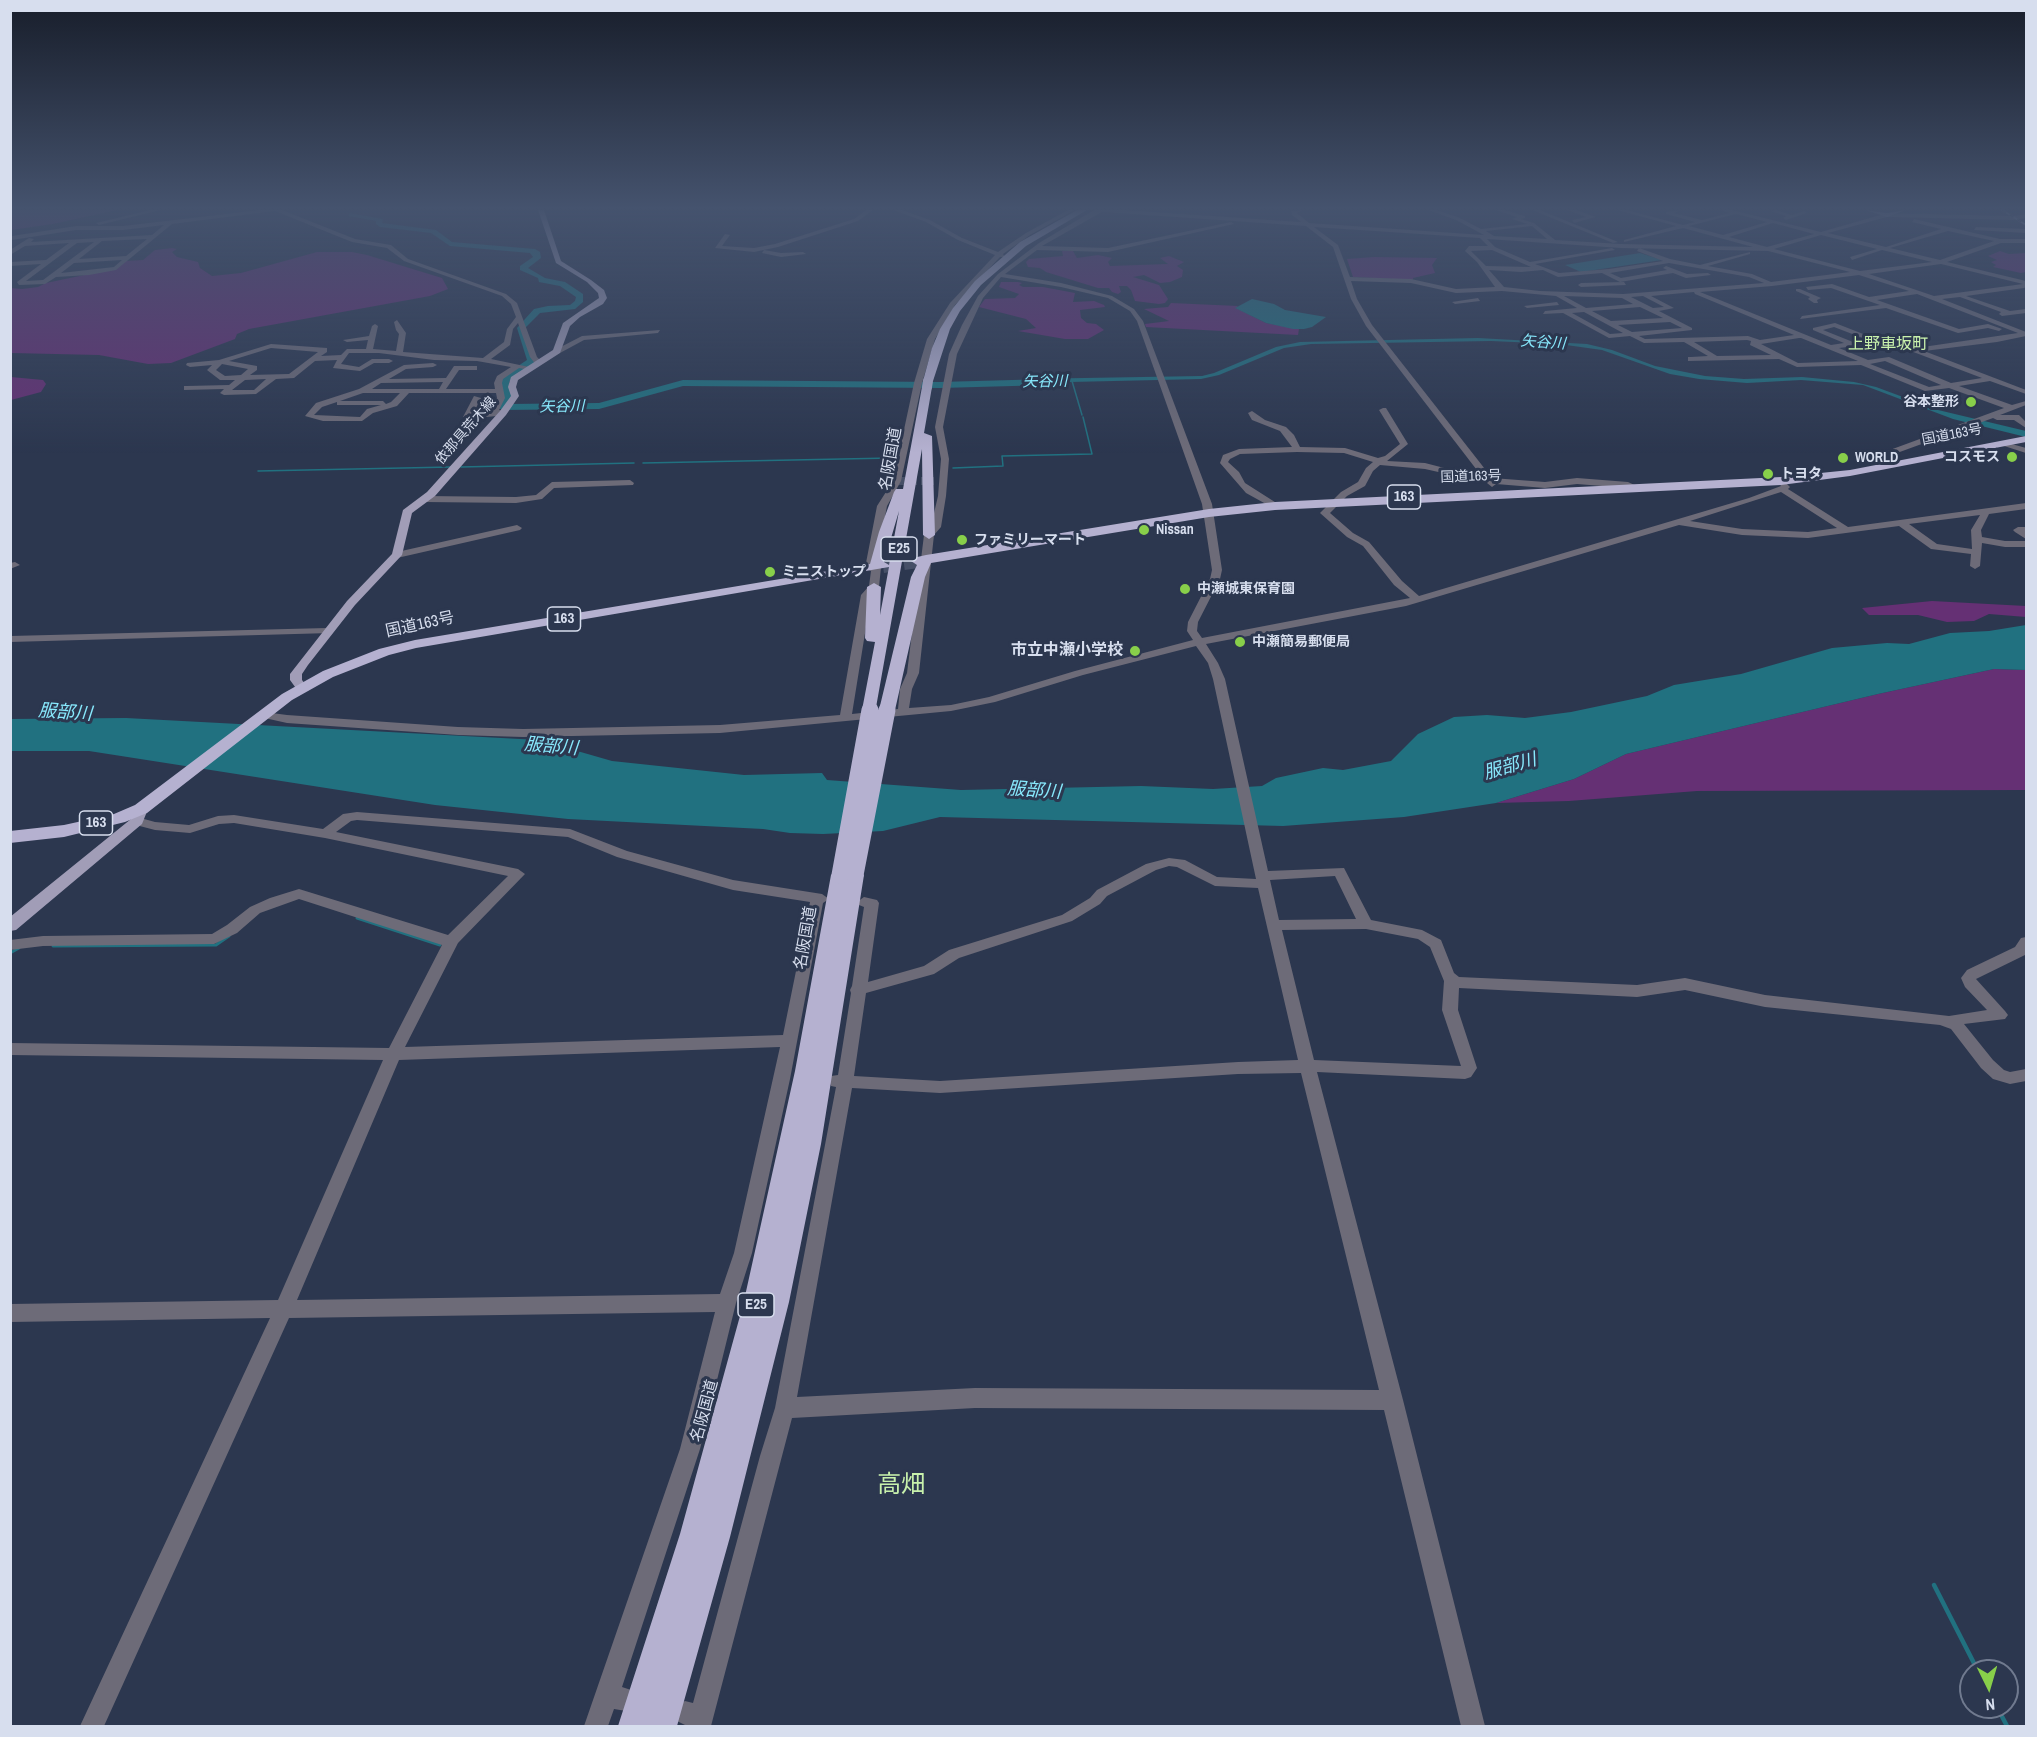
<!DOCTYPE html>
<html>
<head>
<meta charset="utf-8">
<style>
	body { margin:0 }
	#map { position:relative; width:2037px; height:1737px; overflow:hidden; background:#2c374f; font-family:"Archivo Narrow",sans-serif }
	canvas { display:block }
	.frame { position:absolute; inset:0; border:12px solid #d7deee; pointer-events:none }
	.north { position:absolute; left:1959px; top:1659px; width:60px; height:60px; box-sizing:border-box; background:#2c374f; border:2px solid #707a8f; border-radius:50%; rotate:175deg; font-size:16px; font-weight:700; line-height:24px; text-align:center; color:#d7deee }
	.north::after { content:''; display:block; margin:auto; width:21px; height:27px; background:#88cf4a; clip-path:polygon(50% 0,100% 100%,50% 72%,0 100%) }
</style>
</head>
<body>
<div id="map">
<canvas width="2037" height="1737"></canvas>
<div class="frame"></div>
<div class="north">N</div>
</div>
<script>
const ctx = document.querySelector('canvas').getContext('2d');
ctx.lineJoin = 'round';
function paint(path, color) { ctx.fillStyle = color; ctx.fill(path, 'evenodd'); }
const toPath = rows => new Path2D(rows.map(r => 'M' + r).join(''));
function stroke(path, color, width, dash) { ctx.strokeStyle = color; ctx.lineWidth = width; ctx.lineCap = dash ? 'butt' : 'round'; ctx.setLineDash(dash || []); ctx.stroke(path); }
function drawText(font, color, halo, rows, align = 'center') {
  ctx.font = font + ' "Archivo Narrow","Noto Sans JP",sans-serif'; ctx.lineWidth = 6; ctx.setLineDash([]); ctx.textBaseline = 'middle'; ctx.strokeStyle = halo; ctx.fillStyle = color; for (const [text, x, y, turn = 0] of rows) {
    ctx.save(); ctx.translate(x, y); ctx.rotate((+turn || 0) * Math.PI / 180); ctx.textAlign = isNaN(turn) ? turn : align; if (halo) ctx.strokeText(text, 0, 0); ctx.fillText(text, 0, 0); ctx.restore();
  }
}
const green = toPath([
	[11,210,118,210,53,224,11,230],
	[172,248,177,249,172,252,177,257,198,262,200,268,212,276,241,273,317,252,352,252,367,255,442,278,448,289,430,296,249,329,237,334,235,339,171,363,148,364,99,355,11,353,10,288,22,289,38,287,46,283,118,268,126,261,143,260,155,250],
	[1062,251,1073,251,1077,258,1098,255,1112,258,1108,262,1110,266,1168,264,1160,258,1169,256,1184,262,1177,266,1183,270,1182,277,1170,282,1160,283,1144,275,1133,277,1159,285,1168,299,1165,303,1159,304,1135,301,1131,290,1127,286,1119,286,1121,292,1118,294,1112,292,1109,288,1098,288,1046,272,1040,268,1028,267,1026,262,1029,259,1063,256],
	[2000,251,2009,254,2026,253,2026,272,2021,273,1993,267,1996,265,1991,262,1997,260,1988,256],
	[1374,257,1437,258,1432,265,1435,273,1413,278,1413,280,1353,277,1347,259],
	[1001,282,1018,282,1022,283,1019,285,1023,287,1043,287,1075,293,1073,302,1094,301,1104,305,1105,307,1080,310,1081,318,1087,323,1096,324,1104,330,1088,339,1065,339,1018,331,1036,328,1026,319,979,307,985,299,1015,298,1019,294,999,287],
	[1171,303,1238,306,1236,308,1266,323,1299,329,1298,335,1146,327,1145,324,1169,321,1144,309,1168,307],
	[11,377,43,380,46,384,41,392,11,400],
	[1932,601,2026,606,2026,617,1989,614,1974,621,1947,622,1918,615,1869,615,1862,608],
	[1994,669,2026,670,2026,790,1697,791,1569,801,1496,803,1574,779,1626,754,1878,694]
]);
const water = toPath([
	[1640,253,1662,260,1581,272,1565,265],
	[1252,299,1274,304,1285,310,1326,317,1312,327,1304,329,1293,329,1266,323,1235,308],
	[1478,338,1587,344,1612,350,1655,366,1705,376,1744,379,1802,377,1854,382,1876,387,1938,410,2026,431,2026,437,1953,419,1863,385,1801,380,1747,383,1699,379,1670,374,1602,350,1559,344,1491,341,1311,344,1284,348,1219,375,1201,379,1026,383,1025,379,1202,376,1214,373,1276,347,1300,342],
	[2026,625,2026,670,1994,669,1878,694,1626,754,1574,779,1496,803,1404,817,1283,826,940,817,883,831,823,834,790,833,763,829,568,819,435,805,89,751,11,751,10,719,126,718,539,740,612,761,744,775,822,773,827,780,961,790,1141,786,1213,789,1262,786,1276,778,1323,768,1343,770,1391,761,1418,734,1454,717,1487,715,1525,718,1571,712,1647,696,1674,685,1741,674,1832,648,1887,643,1909,644,1950,633,1989,631]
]);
const streamFar2 = toPath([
	[1072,381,1082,415],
	[643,463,892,458,886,484],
	[461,467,634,463],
	[953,468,1003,466,1002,456,1092,454,1083,417],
	[258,471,451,467]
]);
const streamFar1 = toPath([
	[357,918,440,945],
	[53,946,216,945,229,936],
	[10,953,19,948]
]);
const stream = toPath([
	[1934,1585,1978,1671],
	[1997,1707,2007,1726]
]);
const river = toPath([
	[350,213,383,219,382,223,436,230,452,242,535,249,540,252,541,258,528,268,545,278,565,282,583,294,583,302,575,309,540,313,525,328,536,361,509,382,513,398,509,404,599,403,683,380,940,382,1049,379,1054,382,1049,385,940,388,683,386,599,409,502,410,497,407,503,398,499,382,506,374,527,360,517,328,534,309,548,306,570,305,575,301,576,297,560,286,539,282,538,278,520,270,520,266,533,257,530,253,450,246,431,233,380,227,376,224,376,221,348,216,350,213]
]);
const minorTunnel = toPath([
	[897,481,934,481]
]);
const highwayTunnel = toPath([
	[883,566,918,561]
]);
const minor = toPath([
	[150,210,161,210,99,225,96,223,150,210],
	[259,210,282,210,355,239,391,245,408,259,506,294,517,303,537,357,543,363,536,365,530,357,518,323,513,329,510,345,491,359,534,368,530,370,519,368,503,379,502,383,505,398,499,410,506,411,506,415,467,419,463,417,474,396,481,398,473,414,490,411,497,398,496,393,409,393,397,406,373,413,362,421,323,421,305,416,316,403,359,389,404,365,433,363,437,365,433,367,406,369,389,379,446,378,454,366,477,366,477,370,459,370,446,389,495,389,494,383,497,376,511,367,477,361,434,360,379,353,349,353,341,364,359,367,372,359,389,359,393,361,389,363,374,363,360,371,333,368,337,360,315,361,294,378,276,379,256,394,224,395,220,393,224,389,184,390,184,386,187,386,229,385,235,380,220,380,207,370,212,365,190,367,186,365,187,363,219,360,271,344,327,348,327,352,321,356,341,355,347,349,366,349,368,340,347,342,343,340,369,336,372,326,375,324,378,326,373,349,396,351,399,334,396,330,394,322,397,320,406,333,403,352,483,358,504,342,507,329,516,317,511,304,502,296,404,261,387,248,352,242,275,211,172,224,116,270,89,275,56,277,45,284,19,285,17,282,41,264,10,266,10,262,46,260,69,243,25,246,10,255,10,250,29,238,34,239,31,242,152,235,164,225,123,230,76,230,12,240,12,236,76,226,123,226,259,210],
	[147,239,126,256,79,259,102,241,147,239],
	[94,242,43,280,26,281,77,243,94,242],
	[122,260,114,267,61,273,74,263,122,260],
	[271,348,318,352,289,374,250,375,257,370,257,366,229,361,271,348],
	[222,364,248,369,241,375,225,376,216,370,222,364],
	[266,379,254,390,232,390,245,380,266,379],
	[443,382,439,389,372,389,381,383,443,382],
	[363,393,400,393,391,402,386,404,383,401,340,401,363,393],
	[337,402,337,405,381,405,367,409,360,417,314,415,322,407,337,402],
	[866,210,873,210,858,221,778,247,754,252,715,248,725,234,730,235,722,246,754,248,775,244,854,219,866,210],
	[893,210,902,210,930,220,962,238,998,252,1026,233,1068,210,1075,210,1030,235,1003,254,1005,257,1000,257,955,305,935,339,922,383,901,481,887,506,876,564,881,567,879,587,871,596,852,714,898,709,900,689,907,673,924,535,931,526,938,496,941,459,935,427,949,354,962,325,978,296,998,274,1039,243,1094,210,1124,210,1301,222,1292,215,1291,211,1303,210,1297,213,1309,223,1484,235,1456,220,1428,210,1437,210,1460,218,1481,229,1527,224,1512,219,1517,217,1495,210,1505,210,1525,216,1525,218,1521,219,1534,223,1555,240,1621,244,1753,247,1683,228,1624,242,1624,240,1676,226,1617,210,1627,210,1683,225,1695,222,1666,214,1666,212,1681,210,1674,213,1702,220,1729,213,1721,210,1732,210,1821,232,1887,213,2013,216,2026,214,2026,218,2013,220,1887,217,1828,233,1886,247,1941,229,1912,222,1914,219,2000,239,2026,239,2026,243,2001,243,1947,262,2026,281,2026,287,2024,288,1966,296,2010,311,2026,309,2026,313,2002,316,1999,314,2001,312,1960,297,1942,299,2026,332,2026,336,1997,342,1924,351,2026,390,2026,394,1990,381,1959,386,2012,405,2026,401,2026,405,2000,415,2019,415,2026,422,2026,428,2014,420,1997,420,1993,418,1886,457,1896,462,1897,464,1893,467,1879,461,1879,454,2004,408,1949,388,1925,391,1861,365,1797,367,1779,359,1688,361,1688,357,1691,357,1708,356,1684,342,1644,343,1630,336,1609,338,1563,313,1543,314,1545,311,1577,308,1556,296,1502,291,1456,293,1411,283,1351,281,1357,299,1372,325,1492,478,1545,482,1577,478,1628,482,1641,488,1637,491,1627,488,1577,484,1545,488,1496,484,1492,487,1487,483,1425,469,1380,465,1373,471,1365,486,1347,496,1330,513,1353,533,1369,542,1402,581,1419,596,1749,498,1781,486,1777,481,1781,478,1790,487,1788,489,1848,527,2026,503,2026,509,1989,514,1981,530,1982,537,2005,541,2026,541,2026,547,2005,547,1982,543,1980,566,1975,569,1970,566,1971,554,1931,549,1899,526,1808,538,1742,535,1679,525,1406,606,1206,644,1218,663,1225,679,1268,871,1344,868,1371,920,1422,930,1441,940,1454,973,1459,977,1637,985,1685,978,1765,995,1949,1016,1987,1010,1965,987,1961,978,1967,970,2015,947,2021,938,2026,937,2025,955,1976,979,2005,1011,2008,1015,2005,1019,1964,1024,1993,1060,2004,1070,2010,1072,2026,1069,2026,1081,2010,1084,1993,1079,1981,1068,1951,1029,1940,1025,1765,1007,1685,990,1637,997,1459,988,1458,1010,1477,1068,1471,1077,1465,1079,1317,1072,1403,1400,1485,1726,1461,1726,1384,1410,975,1408,792,1418,711,1726,687,1726,677,1721,673,1713,677,1705,685,1701,693,1703,760,1456,775,1408,836,1087,831,1086,829,1081,831,1076,838,1075,851,993,850,990,852,986,864,907,859,905,857,902,864,897,877,900,879,903,868,982,924,966,949,950,1062,915,1090,898,1097,890,1146,864,1169,858,1185,860,1217,877,1256,879,1213,679,1208,663,1196,646,1083,675,995,702,951,711,720,733,523,737,458,735,287,723,260,717,258,715,264,712,287,715,458,727,523,729,720,725,840,715,861,595,869,586,871,571,865,568,877,506,893,481,914,383,927,339,950,303,995,255,958,240,926,222,893,210],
	[1102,212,1306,226,1333,247,1351,299,1366,326,1483,478,1425,463,1387,461,1408,444,1386,408,1383,408,1379,410,1400,444,1385,456,1378,458,1345,448,1300,447,1294,435,1286,427,1265,420,1252,411,1248,413,1252,420,1280,431,1292,447,1239,449,1223,455,1220,463,1246,493,1275,509,1278,508,1278,504,1245,483,1239,472,1228,462,1230,459,1240,454,1297,452,1344,453,1373,462,1366,468,1358,482,1341,492,1320,513,1347,537,1363,546,1394,585,1410,598,1202,638,1197,631,1198,622,1220,579,1222,570,1212,504,1143,321,1134,309,1112,296,1061,283,1005,274,1037,250,1108,252,1234,224,1231,222,1108,248,1042,246,1102,212],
	[1736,214,1767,222,1723,235,1689,226,1736,214],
	[1773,223,1814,234,1767,247,1729,237,1773,223],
	[1532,226,1547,239,1494,236,1486,231,1532,226],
	[1314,227,1480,238,1488,246,1469,246,1465,251,1477,262,1495,287,1456,289,1411,279,1350,277,1338,245,1314,227],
	[1948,231,1994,241,1940,260,1890,248,1948,231],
	[1821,235,1877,249,1850,257,1852,260,1882,250,1932,262,1860,271,1774,249,1821,235],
	[1487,239,1621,248,1768,251,1850,272,1771,282,1752,274,1708,266,1750,254,1750,252,1700,265,1670,259,1639,248,1637,251,1663,261,1609,269,1559,273,1535,264,1615,250,1612,248,1530,262,1495,247,1487,239],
	[1492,250,1531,267,1486,266,1471,251,1492,250],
	[1669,263,1749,277,1764,283,1623,294,1540,291,1504,287,1489,270,1521,272,1543,270,1558,277,1602,273,1620,282,1673,273,1686,278,1711,275,1708,273,1687,274,1666,266,1663,268,1667,270,1621,278,1610,273,1669,263],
	[1941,264,2023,284,1934,296,1869,274,1941,264],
	[1859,275,1909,291,1869,297,1832,284,1806,287,1808,290,1831,288,1880,305,1802,316,1800,319,1886,308,1958,333,1988,328,1999,331,2002,329,1988,324,1959,329,1877,300,1917,294,2018,333,1916,348,1888,338,1876,339,1835,323,1813,328,1813,330,1844,343,1831,345,1700,292,1772,286,1859,275],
	[1001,277,1061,287,1108,298,1130,311,1137,321,1202,504,1212,570,1210,579,1188,622,1187,631,1193,640,1075,671,989,697,951,705,909,708,912,689,919,673,934,535,941,527,946,496,949,459,943,427,957,354,983,298,1001,277],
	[1694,292,1695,294,1794,335,1760,340,1748,336,1645,339,1639,336,1692,330,1692,328,1659,311,1674,308,1651,296,1694,292],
	[1564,296,1622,298,1633,304,1586,308,1564,296],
	[1643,296,1664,307,1653,308,1631,297,1643,296],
	[1640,307,1663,318,1611,321,1592,311,1640,307],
	[1584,312,1623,333,1610,334,1572,313,1584,312],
	[1670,322,1682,328,1632,332,1618,325,1670,322],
	[1834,327,1868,340,1853,342,1823,330,1834,327],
	[1799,338,1801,338,1858,361,1798,363,1761,344,1799,338],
	[1747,340,1751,341,1750,345,1771,355,1717,356,1694,342,1747,340],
	[1887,342,1982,378,1951,383,1889,357,1868,360,1839,348,1887,342],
	[1885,361,1941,385,1929,387,1870,364,1885,361],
	[1781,492,1837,528,1808,532,1742,529,1690,521,1781,492],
	[1980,515,1971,530,1972,549,1937,544,1909,524,1980,515],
	[1169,866,1177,867,1215,886,1258,888,1298,1060,1238,1062,940,1081,854,1076,866,993,934,974,959,958,1072,921,1100,904,1107,896,1156,870,1169,866],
	[1335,876,1356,919,1279,920,1270,880,1335,876],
	[1366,929,1418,939,1430,947,1444,981,1442,1010,1461,1066,1314,1060,1282,930,1366,929],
	[1301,1073,1379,1390,975,1388,797,1397,852,1088,940,1093,1238,1074,1301,1073],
	[1532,210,1540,210,1618,242,1613,243,1532,210],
	[1567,210,1576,210,1596,217,1574,223,1572,220,1586,217,1567,210],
	[1776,210,1792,215,1804,211,1807,213,1786,220,1783,218,1786,216,1770,211,1776,210],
	[1976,227,2026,229,2026,233,1974,230,1976,227],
	[764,250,781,253,803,252,806,254,781,257,762,253,764,250],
	[1624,282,1626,285,1581,287,1578,285,1581,283,1624,282],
	[1796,289,1800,289,1821,298,1817,300,1818,303,1814,303,1808,299,1810,297,1796,291,1796,289],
	[1478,298,1480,301,1455,304,1452,302,1478,298],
	[1557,302,1559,305,1527,308,1524,306,1557,302],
	[660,330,658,333,584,340,560,353,553,351,582,336,660,330],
	[2001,441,2026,448,2026,453,2001,445,2001,441],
	[630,480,634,483,633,485,554,488,542,499,516,503,425,502,421,499,425,496,516,497,536,495,552,482,630,480],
	[517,525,522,528,520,530,397,558,392,555,397,552,517,525],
	[2018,527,2026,527,2026,539,2015,532,2013,530,2018,527],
	[15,562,20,565,10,569,10,563,15,562],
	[327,628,332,631,331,633,10,642,10,636,327,628],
	[357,812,570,829,627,851,733,880,822,894,829,899,823,903,790,1079,752,1253,736,1303,700,1449,622,1687,634,1691,638,1699,634,1707,626,1711,614,1709,608,1726,584,1726,680,1449,715,1312,289,1318,104,1726,80,1726,270,1318,10,1322,10,1304,278,1300,383,1060,10,1055,10,1043,389,1048,442,945,299,899,260,913,237,933,214,944,43,946,10,950,10,940,43,936,212,934,227,925,250,907,270,898,299,889,448,935,508,876,325,838,234,823,219,824,190,833,155,830,132,824,131,821,137,817,155,822,189,825,218,816,234,815,323,829,343,814,357,812],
	[357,820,568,837,617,857,733,890,810,902,783,1035,405,1047,458,943,525,874,518,869,336,832,351,821,357,820],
	[780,1047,734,1253,720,1294,297,1300,399,1060,780,1047]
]);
const major = toPath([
	[538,210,544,210,561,261,591,280,604,290,607,298,603,304,580,317,570,326,560,353,518,380,516,387,519,396,506,415,435,496,412,513,402,555,355,605,308,665,302,674,302,680,308,688,306,691,298,691,290,680,290,674,347,601,392,554,403,510,427,492,500,411,511,396,508,387,511,377,553,350,563,323,599,298,598,293,587,282,556,263,538,210],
	[1865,210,1887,213,1906,210,1887,217,1865,210],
	[141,805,148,809,142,824,16,930,10,931,10,917,131,819,136,806,141,805]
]);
const highway = toPath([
	[1077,210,1087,210,1026,246,981,285,960,311,950,329,933,381,924,383,923,381,932,348,940,329,953,308,975,281,1020,242,1077,210],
	[927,384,932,387,924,433,932,436,935,535,929,539,923,535,922,449,875,713,865,713,862,710,875,642,867,641,865,638,867,587,874,583,881,587,880,615,889,567,416,648,389,655,333,677,292,700,147,813,125,822,64,837,10,843,10,831,64,825,114,814,135,805,282,694,323,671,379,649,415,640,870,564,879,532,894,492,896,489,903,489,922,387,927,384],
	[899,511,889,565,884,562,899,511],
	[2026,436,2026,442,1850,476,1781,485,1275,510,1209,517,931,563,925,577,895,710,887,715,879,710,911,577,917,565,911,561,913,558,926,555,1209,509,1275,502,1781,477,1850,470,2026,436],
	[840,869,848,872,855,869,861,871,864,875,821,1144,789,1302,730,1537,677,1726,618,1726,680,1534,743,1305,795,1071,831,875,834,871,840,869]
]);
const rail = toPath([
	[2002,210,2026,225]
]);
const highwayBridgeFar1 = toPath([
	[927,387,928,381]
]);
const highwayBridge = toPath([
	[840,875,870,710],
	[855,875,887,710]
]);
const markers = [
	[1971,402,6,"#88cf4a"],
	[2012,457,6,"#88cf4a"],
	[1843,458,6,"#88cf4a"],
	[1768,474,6,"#88cf4a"],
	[1144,530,6,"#88cf4a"],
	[962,540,6,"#88cf4a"],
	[770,572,6,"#88cf4a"],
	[1185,589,6,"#88cf4a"],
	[1240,642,6,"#88cf4a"],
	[1135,651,6,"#88cf4a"]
];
const farPoinames = [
	["谷本整形",1959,402,"right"],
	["コスモス",2000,457,"right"],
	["WORLD",1855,458],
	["トヨタ",1780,474],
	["Nissan",1156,530],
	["ファミリーマート",974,540],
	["ミニストップ",782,572],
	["中瀬城東保育園",1197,589],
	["中瀬簡易郵便局",1252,642]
];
const farStreetnames = [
	["依那具荒木線",466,431,-49],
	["国道163号",1952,435,-11],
	["国道163号",1471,477,-2]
];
const farWaternames = [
	["矢谷川",1543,343,4],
	["矢谷川",1045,382,-1],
	["矢谷川",562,407,-1]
];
const shields = [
	[1404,497,33],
	[899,549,36],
	[564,619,33],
	[96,823,33],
	[756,1305,36]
];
const shieldNames = [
	["163",1404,497],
	["E25",899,549],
	["163",564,619],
	["163",96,823],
	["E25",756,1305]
];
const farQuarternames = [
	["上野車坂町",1888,345]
];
const streetNames = [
	["名阪国道",891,459,-80],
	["国道163号",420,625,-12],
	["名阪国道",806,938,-80],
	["名阪国道",705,1411,-75]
];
const poiNames = [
	["市立中瀬小学校",1123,651]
];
const waterNames = [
	["服部川",65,713,4],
	["服部川",551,747,5],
	["服部川",1510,767,-16],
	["服部川",1034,791,4]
];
const nearQuarternames = [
	["高畑",901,1486]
];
paint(green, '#653074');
paint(water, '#217180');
stroke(streamFar2, '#217180', 1.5);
stroke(streamFar1, '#217180', 3);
stroke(stream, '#217180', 4.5);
paint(river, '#217180');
stroke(minorTunnel, '#465067', 8, [8, 4]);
stroke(highwayTunnel, '#465067', 14, [14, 7]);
paint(minor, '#6d6b78');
paint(major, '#a19db7');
paint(highway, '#b5b1d0');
stroke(rail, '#a0a8bb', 2);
stroke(rail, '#2c374f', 1.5, [4.5]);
stroke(highwayBridgeFar1, '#b5b1d0', 10);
stroke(highwayBridge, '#b5b1d0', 17);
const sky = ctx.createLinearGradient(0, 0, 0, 453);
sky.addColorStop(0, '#181e2b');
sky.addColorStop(0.46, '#45536e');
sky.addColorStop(1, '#45536e00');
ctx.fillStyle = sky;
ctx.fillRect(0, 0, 2037, 453);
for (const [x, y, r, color] of markers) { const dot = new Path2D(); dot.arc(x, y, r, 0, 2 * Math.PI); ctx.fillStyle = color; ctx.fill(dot); stroke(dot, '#2c374f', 2); }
drawText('bold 14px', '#d7deee', '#2c374f', farPoinames, 'left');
drawText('14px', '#d7deee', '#2c374f', farStreetnames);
drawText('italic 15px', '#88e9fd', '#2c374f', farWaternames);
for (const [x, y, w] of shields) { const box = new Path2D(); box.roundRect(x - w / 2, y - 12, w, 24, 4.5); ctx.fillStyle = '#2c374f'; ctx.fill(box); stroke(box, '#d7deee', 1.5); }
drawText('bold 15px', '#d7deee', null, shieldNames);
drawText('16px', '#c8f1ac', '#2c374f', farQuarternames);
drawText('16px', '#d7deee', '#2c374f', streetNames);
drawText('bold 16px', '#d7deee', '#2c374f', poiNames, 'right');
drawText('italic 18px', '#88e9fd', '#2c374f', waterNames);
drawText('24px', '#c8f1ac', '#2c374f', nearQuarternames);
</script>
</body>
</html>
